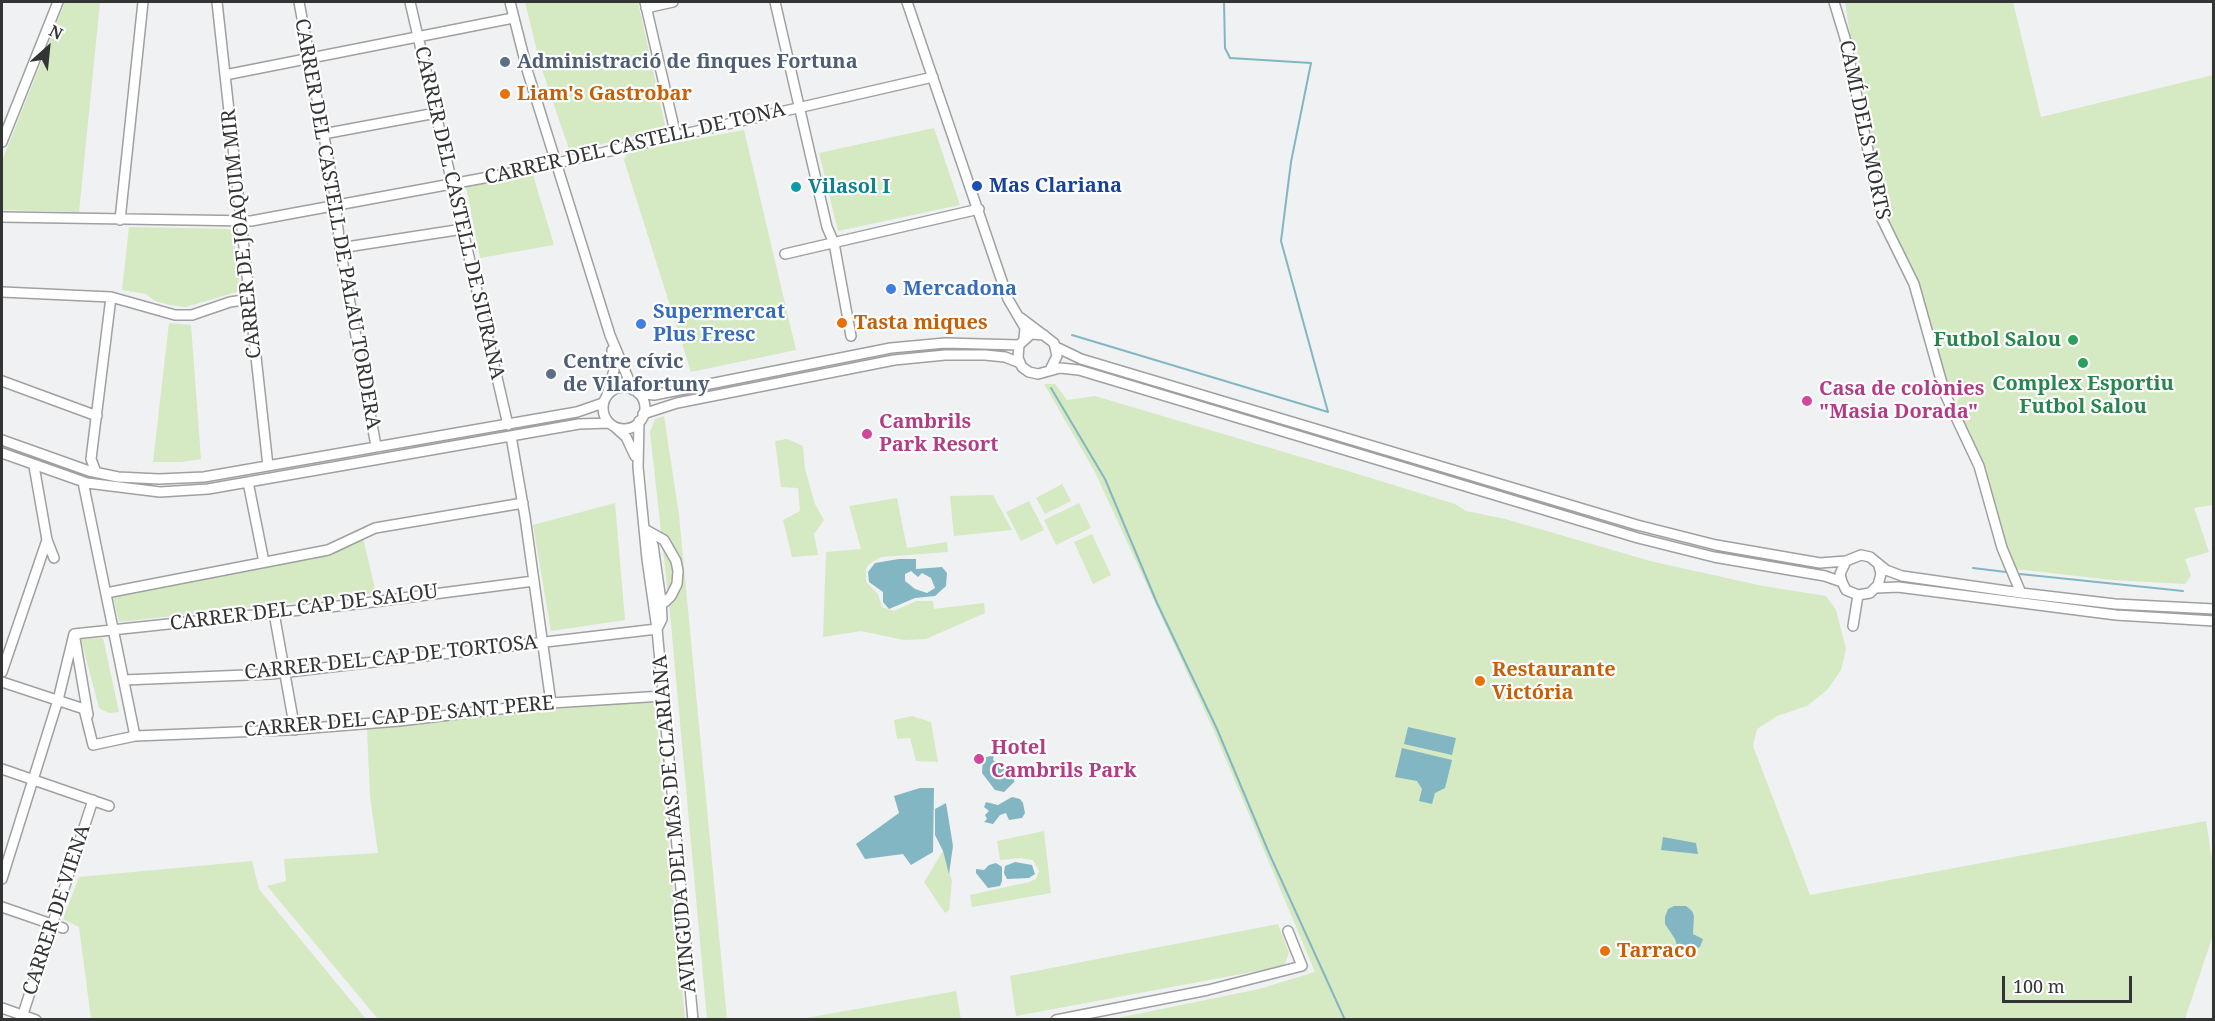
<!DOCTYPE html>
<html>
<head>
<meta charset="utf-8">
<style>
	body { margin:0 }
	#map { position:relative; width:2215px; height:1021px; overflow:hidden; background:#f0f1f2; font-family:"Noto Serif",serif }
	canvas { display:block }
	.frame { position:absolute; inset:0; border:3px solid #333434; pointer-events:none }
	.north { position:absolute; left:18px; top:18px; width:60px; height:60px; -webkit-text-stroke:4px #fefeff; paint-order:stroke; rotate:27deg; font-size:16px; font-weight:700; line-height:24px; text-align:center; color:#333434 }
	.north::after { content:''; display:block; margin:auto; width:21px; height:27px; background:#333434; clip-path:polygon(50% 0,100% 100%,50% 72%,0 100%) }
	.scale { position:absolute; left:2002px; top:976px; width:130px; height:27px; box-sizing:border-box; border:3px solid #333434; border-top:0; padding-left:8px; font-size:18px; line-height:21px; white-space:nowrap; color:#333434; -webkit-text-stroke:4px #fefeff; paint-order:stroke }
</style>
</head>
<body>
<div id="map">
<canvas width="2215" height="1021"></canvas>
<div class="frame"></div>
<div class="north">N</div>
<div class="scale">100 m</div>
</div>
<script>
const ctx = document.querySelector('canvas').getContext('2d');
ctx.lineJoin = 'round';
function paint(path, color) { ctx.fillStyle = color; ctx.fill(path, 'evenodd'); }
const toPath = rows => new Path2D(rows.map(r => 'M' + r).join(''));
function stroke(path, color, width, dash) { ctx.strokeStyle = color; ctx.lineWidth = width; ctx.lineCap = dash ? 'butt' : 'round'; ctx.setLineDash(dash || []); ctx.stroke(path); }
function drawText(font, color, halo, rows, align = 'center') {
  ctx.font = font + ' "Noto Serif",serif'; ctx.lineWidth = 4.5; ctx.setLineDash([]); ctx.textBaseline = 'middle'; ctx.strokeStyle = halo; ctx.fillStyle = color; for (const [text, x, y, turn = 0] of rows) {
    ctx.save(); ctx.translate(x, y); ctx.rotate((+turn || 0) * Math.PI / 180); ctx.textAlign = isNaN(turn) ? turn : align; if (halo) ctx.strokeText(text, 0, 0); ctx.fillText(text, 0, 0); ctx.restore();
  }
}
const green = toPath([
	[65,2,100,2,79,212,2,210,2,161],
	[525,2,638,2,665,125,659,130,570,152,541,67],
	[1845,2,2013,2,2041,117,2213,75,2213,505,2194,508,2209,552,2185,559,2191,576,2185,584,2112,580,2015,569,2004,548,1954,407,1959,399,1956,392,1947,390,1889,226,1879,186,1868,130,1872,129,1857,65,1859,64,1855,40,1851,40],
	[934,128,960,205,838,231,819,153],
	[744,130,796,350,691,372,624,160,628,152],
	[533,175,554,245,480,258,466,186],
	[129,227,233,229,240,291,186,307,170,305,155,301,146,294,122,290],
	[169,323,191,325,201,459,182,462,153,462],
	[1044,384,1055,384,1067,400,1095,396,1348,471,1455,504,1466,511,1505,519,1654,562,1763,586,1826,596,1836,610,1846,649,1841,670,1827,690,1807,706,1777,716,1757,729,1753,746,1810,895,2206,821,2213,866,2213,935,2185,1019,1113,1019,1259,989,1315,972,1214,731,1095,472],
	[664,416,679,515,727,1019,707,1019,670,613,650,432,655,419],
	[787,439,803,446,805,469,815,504,824,520,814,534,818,555,792,557,783,520,800,511,798,488,781,487,775,441],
	[1062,484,1071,501,1045,514,1036,498],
	[993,495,1012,530,954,536,950,496],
	[897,498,907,548,947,542,948,552,881,557,869,564,866,569,866,582,878,594,882,607,894,611,916,601,933,601,934,609,984,603,985,613,926,639,904,640,861,631,823,637,826,552,861,549,849,506],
	[1029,501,1044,530,1021,541,1006,512],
	[615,503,625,620,551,631,533,525],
	[1079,503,1091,528,1056,545,1044,520],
	[1092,534,1111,575,1093,584,1074,542],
	[363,538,376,593,119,622,113,597,331,554],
	[103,638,119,712,109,713,99,708,81,639],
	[655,702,685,1019,378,1019,267,886,286,881,284,859,378,853,370,796,367,728,595,705],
	[912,716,931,722,938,762,916,761,910,738,897,739,894,720],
	[1044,831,1051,893,972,907,970,895,1029,882,1036,879,1039,871,1033,860,1021,858,1000,860,997,841],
	[943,851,952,881,949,910,945,913,924,882],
	[252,861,259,889,366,1019,91,1019,79,927,63,919,79,877],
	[1278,924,1289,953,1285,964,1279,967,1016,1016,1010,976],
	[956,991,961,1019,801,1019]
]);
const water = toPath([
	[899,559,916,559,916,569,942,567,947,573,946,586,935,596,915,598,889,609,883,602,883,592,869,582,868,572,875,563],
	[911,571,918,577,922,573,931,578,935,588,927,593,915,589,905,581,905,574],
	[1408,727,1456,738,1452,755,1404,744],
	[1402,748,1452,760,1445,788,1435,793,1432,804,1419,801,1422,789,1417,781,1395,777],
	[994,755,993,760,1001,766,1015,773,1014,782,1004,792,995,790,982,773,983,758],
	[920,788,934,788,933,852,911,865,903,854,865,859,856,844,899,813,894,796],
	[1012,797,1020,799,1023,803,1025,813,1022,818,1009,820,1006,813,1000,815,993,824,984,822,987,819,985,815,989,811,984,807,986,802,998,805],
	[946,803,953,846,949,874,943,851,935,835,935,809],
	[1663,837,1696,843,1698,854,1661,850],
	[1015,862,1032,865,1035,874,1029,878,1007,879,1004,873,1005,866],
	[996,863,1002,867,1002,881,1000,886,988,888,976,873,976,869,984,870,989,865],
	[1674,906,1686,906,1692,911,1694,916,1693,934,1703,939,1700,947,1679,952,1675,939,1665,924,1665,917,1668,909]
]);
const stream = toPath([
	[1072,335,1328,412,1281,241,1291,162,1311,63,1230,58,1225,48,1224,2],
	[1051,388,1105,479,1157,603,1217,729,1269,853,1345,1020],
	[1973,568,2006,572],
	[2020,574,2183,591]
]);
const minor = toPath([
	[217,2,268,466],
	[299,2,334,190,340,248,376,446],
	[410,2,508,425],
	[510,2,528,73,610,335,633,390],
	[645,2,676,136],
	[775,2,827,227,834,243,851,336],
	[907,2,1008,299,1025,328,1024,339],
	[1834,2,1845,38,1882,219,1914,284,1945,394,1979,466,2002,548,2021,593],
	[646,8,673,2],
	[225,75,513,18],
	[323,134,436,113],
	[2,142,58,2],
	[2,217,251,221,527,170,933,77],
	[120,220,143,2],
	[340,248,463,229],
	[785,254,979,209],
	[2,292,111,297,175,315,192,315,230,302,250,299],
	[1021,318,1054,343,1057,356,1051,368],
	[1044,335,1031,334,1019,345,1018,358,1022,367,1029,372,1038,374,1060,368,1079,370,1638,538,1714,557,1825,576,1842,582],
	[1056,347,1081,359,1637,525,1716,545,1820,563,1846,561,1861,555,1870,557,1886,570,1902,576,2021,593,2115,604,2214,609],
	[2,381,97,416],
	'603 408a21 21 0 1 1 42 0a21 21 0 1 1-42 0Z',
	[638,393,654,395,891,348,945,343,1019,345],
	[607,395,614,370,612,350],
	[643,414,677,403,894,360,945,355,985,355,1005,357,1020,363],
	[639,421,638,467,647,559,657,629,693,1020],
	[616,428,626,437,635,456],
	[511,436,525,517,551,703],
	[2,440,89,471,118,477,159,479,204,477,577,412,603,403],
	[2,453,87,483,160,492,208,489,579,424,609,423],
	[34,466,47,540,54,558],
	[96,472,91,459,111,297],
	[83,482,135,736],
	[248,482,264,562],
	[646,530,664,540,676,561,678,571,677,584,671,596,665,602,656,600,656,592],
	[648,535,653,545,661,601,662,619,657,629],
	[1846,561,1840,574,1842,582,1846,590,1858,595,1870,593,1878,585,1881,574,1879,566],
	[1876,588,1898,587,2116,615,2214,621],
	[106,593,328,550,375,528,523,503],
	[274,613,295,730],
	[1853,626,1858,595],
	[74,634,357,604,534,581],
	[75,639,88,715],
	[2,672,47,540],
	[124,680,271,674,657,629],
	[2,682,84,709,93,745,135,736,287,730,399,721,551,703,663,696],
	[2,769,109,806],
	[2,879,58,700,74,634],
	[2,907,63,928],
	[2,1008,36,1020],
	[21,1020,93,800],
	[1056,1020,1208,990,1302,966,1288,931]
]);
const markers = [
	[505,62,6,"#5c6f8a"],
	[505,94,6,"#e8710a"],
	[977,186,6,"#1a4fb4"],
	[796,187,6,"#0f9aa8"],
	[891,289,6,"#3f7fe0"],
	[842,323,6,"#e8710a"],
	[641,324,6,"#3f7fe0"],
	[2073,340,6,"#2e9e5b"],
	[2083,363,6,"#2e9e5b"],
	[551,374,6,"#5c6f8a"],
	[1807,401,6,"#d1479c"],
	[867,434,6,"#d1479c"],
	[1480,681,6,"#e8710a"],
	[979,759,6,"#d1479c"],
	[1605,951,6,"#e8710a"]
];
const serviceNames = [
	["Administració de finques Fortuna",517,62],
	["Centre cívic",563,362],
	["de Vilafortuny",563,385]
];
const foodNames = [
	["Liam's Gastrobar",517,94],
	["Tasta miques",854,323],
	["Restaurante",1492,670],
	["Victória",1492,693],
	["Tarraco",1617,951]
];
const streetNames = [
	["CAMÍ DELS MORTS",1864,130,78],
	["CARRER DEL CASTELL DE TONA",635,144,-13],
	["CARRER DEL CASTELL DE SIURANA",459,213,77],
	["CARRER DEL CASTELL DE PALAU TORDERA",337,224,80],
	["CARRER DE JOAQUIM MIR",242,234,-96],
	["CARRER DEL CAP DE SALOU",304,608,-7],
	["CARRER DEL CAP DE TORTOSA",391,658,-6],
	["CARRER DEL CAP DE SANT PERE",399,717,-5],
	["AVINGUDA DEL MAS DE CLARIANA",675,824,-95],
	["CARRER DE VIENA",57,910,-72]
];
const transitNames = [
	["Mas Clariana",989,186]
];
const cultureNames = [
	["Vilasol I",808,187]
];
const shopNames = [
	["Mercadona",903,289],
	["Supermercat",653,312],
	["Plus Fresc",653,335]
];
const leisureNames = [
	["Futbol Salou",2061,340],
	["Complex Esportiu",2083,384,"center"],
	["Futbol Salou",2083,407,"center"]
];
const hotelNames = [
	["Casa de colònies",1819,389],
	["\"Masia Dorada\"",1819,412],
	["Cambrils",879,422],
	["Park Resort",879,445],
	["Hotel",991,748],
	["Cambrils Park",991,771]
];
paint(green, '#d5e9c2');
paint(water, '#82b6c2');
stroke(stream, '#82b6c2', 2);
stroke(minor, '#9fa0a1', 12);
stroke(minor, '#fff', 9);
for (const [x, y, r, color] of markers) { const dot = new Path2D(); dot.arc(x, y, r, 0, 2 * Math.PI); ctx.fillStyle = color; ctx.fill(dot); stroke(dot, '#fefeff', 2); }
drawText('bold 20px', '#4e5e75', '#fefeff', serviceNames, 'left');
drawText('bold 20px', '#c56008', '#fefeff', foodNames, 'left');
drawText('20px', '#333434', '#fefeff', streetNames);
drawText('bold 20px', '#164399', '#fefeff', transitNames, 'left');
drawText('bold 20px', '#0d838f', '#fefeff', cultureNames, 'left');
drawText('bold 20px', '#366cbe', '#fefeff', shopNames, 'left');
drawText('bold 20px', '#27864d', '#fefeff', leisureNames, 'right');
drawText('bold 20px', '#b23c85', '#fefeff', hotelNames, 'left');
</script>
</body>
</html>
